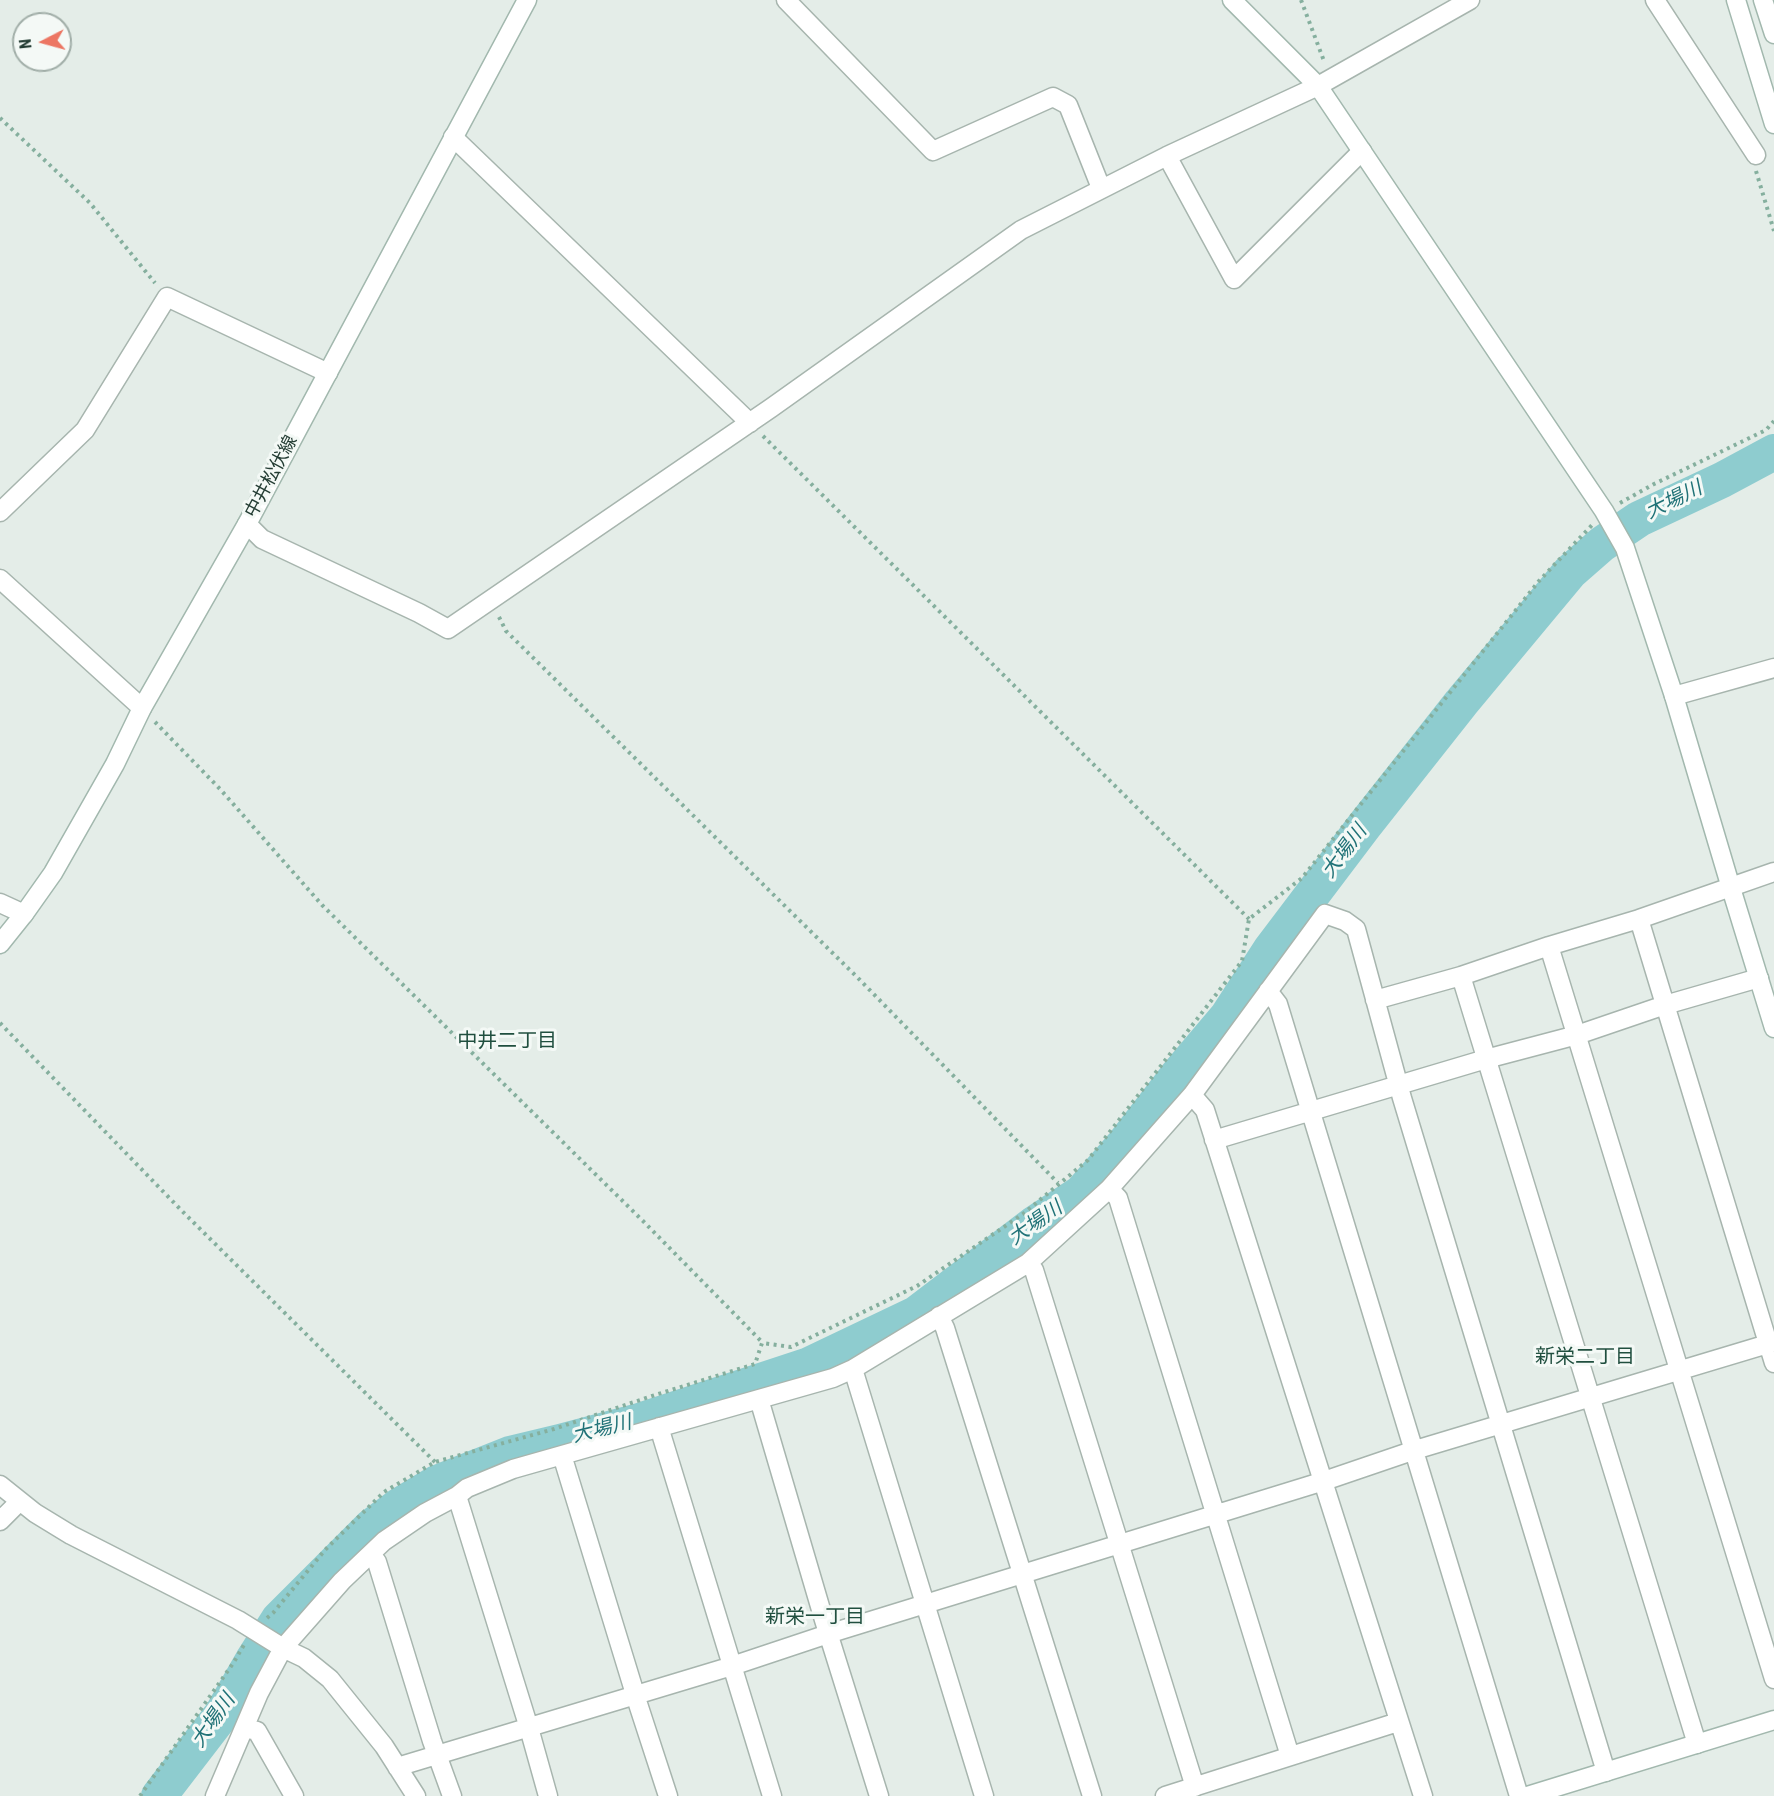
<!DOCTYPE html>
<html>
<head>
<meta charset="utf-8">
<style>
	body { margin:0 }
	#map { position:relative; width:1774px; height:1796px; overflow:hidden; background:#e4ede8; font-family:"Roboto Condensed",sans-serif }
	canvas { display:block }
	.north { position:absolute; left:12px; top:12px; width:60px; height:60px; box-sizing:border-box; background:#f4f9f6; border:2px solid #a1aea8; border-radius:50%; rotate:264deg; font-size:16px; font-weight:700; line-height:24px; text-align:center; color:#243d34 }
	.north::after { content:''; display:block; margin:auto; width:21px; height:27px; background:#ec7663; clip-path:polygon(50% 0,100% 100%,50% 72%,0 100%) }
</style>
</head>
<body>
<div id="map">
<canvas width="1774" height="1796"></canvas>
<div class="north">N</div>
</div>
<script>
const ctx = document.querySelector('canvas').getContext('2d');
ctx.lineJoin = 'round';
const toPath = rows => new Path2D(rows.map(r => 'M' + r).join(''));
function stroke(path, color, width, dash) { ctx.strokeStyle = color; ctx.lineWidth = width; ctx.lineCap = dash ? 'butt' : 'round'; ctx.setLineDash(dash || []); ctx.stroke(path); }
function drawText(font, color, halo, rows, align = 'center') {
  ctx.font = font + ' "Roboto Condensed","Noto Sans JP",sans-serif'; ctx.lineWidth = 6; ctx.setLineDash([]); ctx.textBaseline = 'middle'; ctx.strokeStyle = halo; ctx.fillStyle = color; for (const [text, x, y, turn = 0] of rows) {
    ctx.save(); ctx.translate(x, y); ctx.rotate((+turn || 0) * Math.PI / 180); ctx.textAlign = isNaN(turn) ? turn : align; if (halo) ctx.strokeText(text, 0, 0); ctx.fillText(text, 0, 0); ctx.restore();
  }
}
const river = toPath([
	[159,1796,222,1714,253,1660,279,1619,371,1527,399,1506,437,1483,510,1454,560,1442,636,1422,809,1365,916,1314,1034,1224,1081,1193,1124,1144,1177,1076,1227,1017,1271,949,1364,826,1461,703,1570,572,1602,544,1639,519,1722,480,1774,452]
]);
const path = toPath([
	[1301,0,1324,61],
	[0,118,90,203,155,283],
	[1756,171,1774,231],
	[763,436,1249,919],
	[1620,503,1654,484,1766,430,1774,421],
	[499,617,506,631,858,978,1058,1183],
	[155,722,220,789,322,905,643,1221,762,1342],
	[0,1023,182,1211,435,1462],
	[267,1618,273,1613,325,1550,384,1492,435,1462,554,1429,655,1395,755,1364,762,1343,791,1347,917,1286,1023,1214,1088,1160,1242,961,1249,919,1302,878,1539,581,1593,524],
	[140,1796,234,1662,245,1643]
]);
const street = toPath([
	[786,0,933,151,1053,97,1068,105,1101,188],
	[1655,0,1756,155],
	[453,137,750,423],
	[1167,156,1234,279,1362,151],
	[0,512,85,430,167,297,328,373],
	[247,524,262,539,419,613,448,629,771,408,1021,230,1167,156,1318,86,1470,0],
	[0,579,142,708],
	[1674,696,1774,668],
	[0,903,24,914],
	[1639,919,1774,1363],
	[1549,946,1774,1679],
	[1461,976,1697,1744],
	[1268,991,1278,1004,1519,1796],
	[1375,1000,1461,976,1549,946,1639,919,1774,872],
	[1192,1095,1205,1110,1423,1796],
	[1214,1140,1486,1059,1577,1035,1665,1005,1759,978],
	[1109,1189,1118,1198,1290,1756],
	[1028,1263,1034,1270,1195,1787],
	[939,1316,945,1328,1092,1796],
	[853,1369,984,1796],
	[759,1399,824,1620,879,1796],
	[659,1427,772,1796],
	[562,1455,639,1707,668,1796],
	[0,1485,35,1513,71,1535,238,1620,283,1648,304,1658,330,1679,384,1746,416,1796],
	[457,1496,529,1728,548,1796],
	[0,1521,20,1501],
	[371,1554,377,1562,432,1741,452,1796],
	[245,1728,257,1731,294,1796],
	[397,1767,732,1666,828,1634,1324,1481,1415,1450,1774,1342],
	[215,1796,259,1693,283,1648,342,1581,384,1541,425,1513,457,1496,467,1488,513,1469,833,1378,853,1369,1028,1263,1109,1189,1192,1095,1325,914,1345,921,1356,929,1402,1098,1606,1772],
	[1165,1796,1398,1722]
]);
const secondary = toPath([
	[1232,0,1318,86,1604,511,1625,548,1674,696,1731,888,1774,1028],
	[1736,0,1774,124],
	[1763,0,1774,34],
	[0,944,24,914,53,873,115,764,142,708,247,524,527,0],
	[1527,1796,1774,1720]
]);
const streetNames = [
	["中井松伏線",272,477,-62]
];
const waterNames = [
	["大場川",1674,501,-26],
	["大場川",1345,852,-53],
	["大場川",1036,1224,-35],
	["大場川",602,1430,-14],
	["大場川",214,1721,-55]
];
const neighbourhoodNames = [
	["中井二丁目",507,1042],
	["新栄二丁目",1585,1358],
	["新栄一丁目",815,1618]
];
stroke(river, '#8ecccf', 36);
stroke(street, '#a7b5ae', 21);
stroke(secondary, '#a2b8ae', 21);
stroke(path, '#85af9e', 4, [3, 4.5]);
stroke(street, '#fff', 18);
stroke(secondary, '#fff', 18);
drawText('18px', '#243d34', '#f4f9f6', streetNames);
drawText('italic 20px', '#207277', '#f4f9f6', waterNames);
drawText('20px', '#204f3f', '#f4f9f6', neighbourhoodNames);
</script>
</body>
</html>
